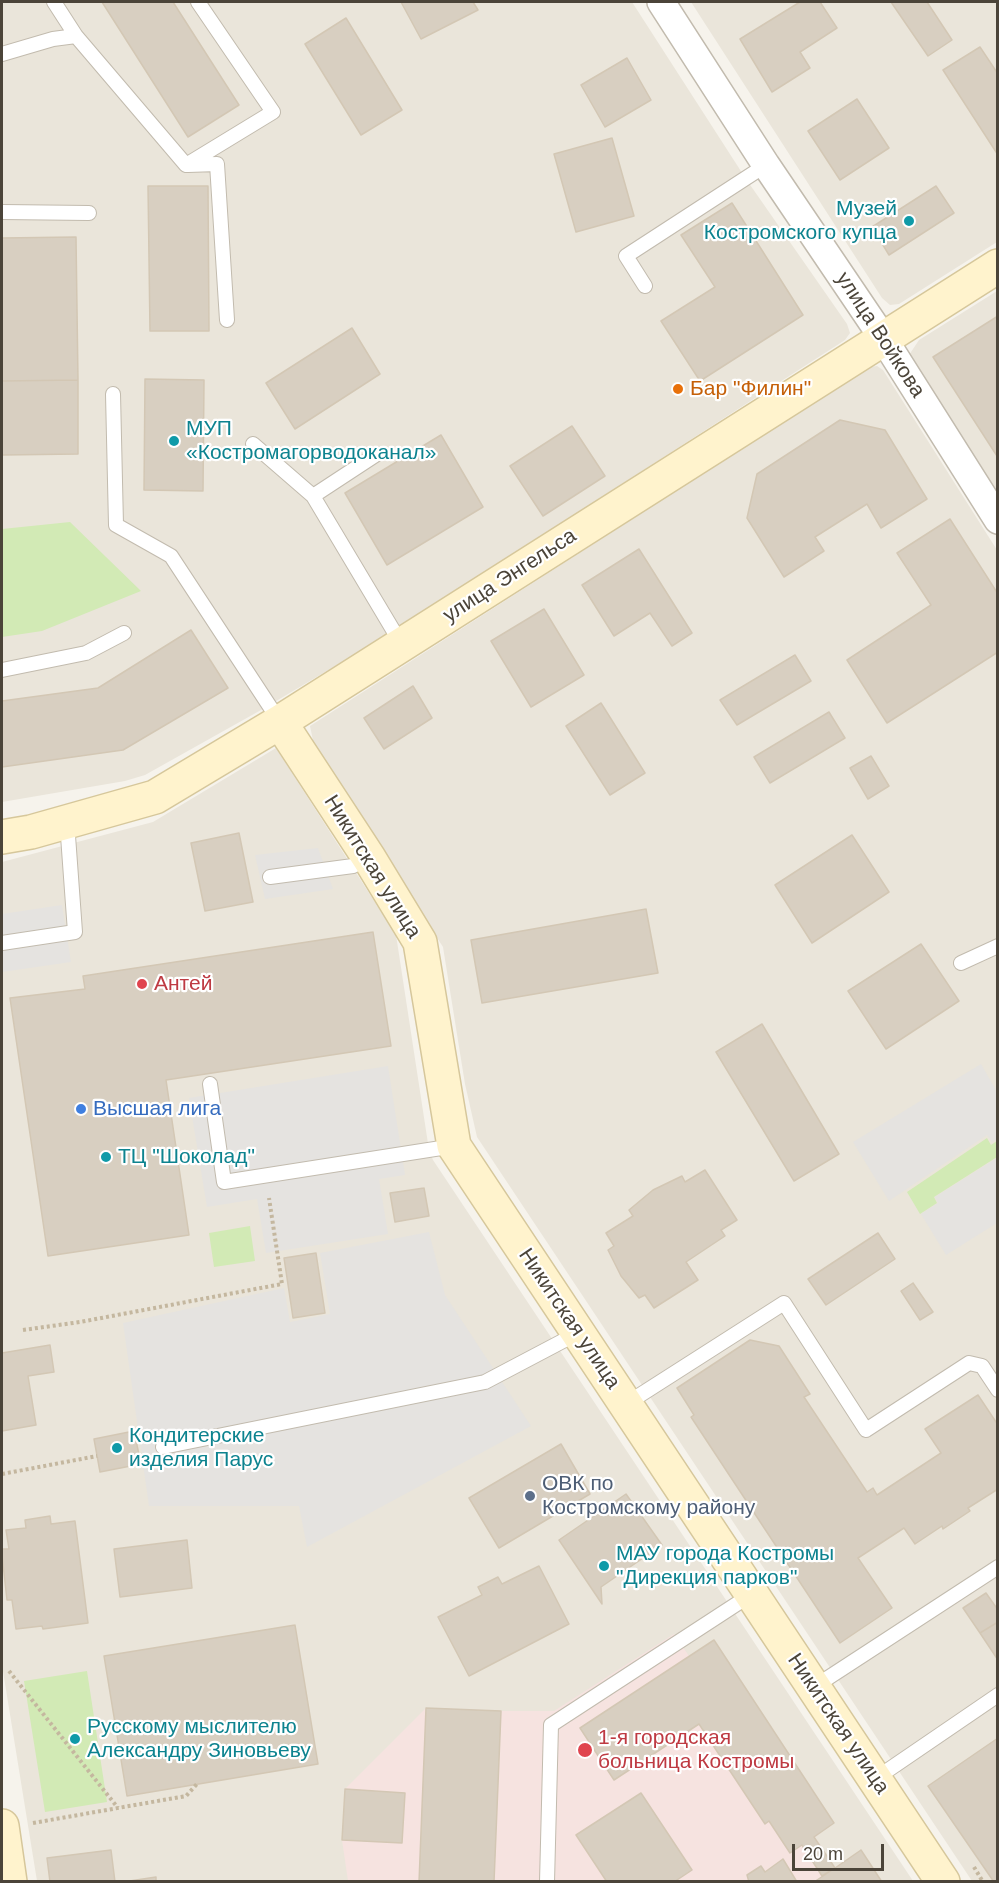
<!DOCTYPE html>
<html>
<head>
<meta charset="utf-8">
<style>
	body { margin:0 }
	#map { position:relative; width:999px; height:1883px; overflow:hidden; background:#f6f3ec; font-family:Helvetica,sans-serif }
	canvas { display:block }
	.frame { position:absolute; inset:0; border:3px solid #4b4439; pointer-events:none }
	.scale { position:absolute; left:792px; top:1844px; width:92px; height:27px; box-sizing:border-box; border:3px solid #4b4439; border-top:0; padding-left:8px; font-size:18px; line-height:21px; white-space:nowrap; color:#4b4439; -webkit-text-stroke:4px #fff; paint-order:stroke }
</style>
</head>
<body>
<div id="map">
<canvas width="999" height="1883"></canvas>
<div class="frame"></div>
<div class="scale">20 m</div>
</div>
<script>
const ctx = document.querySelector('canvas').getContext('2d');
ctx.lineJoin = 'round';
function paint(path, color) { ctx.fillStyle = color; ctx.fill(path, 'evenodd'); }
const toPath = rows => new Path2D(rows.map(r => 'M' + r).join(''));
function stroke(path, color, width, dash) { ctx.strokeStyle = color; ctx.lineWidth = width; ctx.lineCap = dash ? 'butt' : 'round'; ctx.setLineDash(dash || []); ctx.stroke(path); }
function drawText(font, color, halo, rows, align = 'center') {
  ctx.font = font + ' Helvetica,sans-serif'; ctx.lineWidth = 4.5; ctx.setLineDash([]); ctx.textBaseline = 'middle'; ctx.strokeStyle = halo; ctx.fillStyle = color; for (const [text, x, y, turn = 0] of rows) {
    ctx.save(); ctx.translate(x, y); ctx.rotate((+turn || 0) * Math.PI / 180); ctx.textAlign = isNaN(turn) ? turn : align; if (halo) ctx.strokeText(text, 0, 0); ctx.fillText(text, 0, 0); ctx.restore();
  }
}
const residential = toPath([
	[2,2,632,2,746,179,847,324,850,333,845,340,394,631,261,710,145,775,125,781,2,802],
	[691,2,997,2,997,242,899,304,890,305,882,298],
	[997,291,997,503,905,361,919,340],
	[877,366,883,370,997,550,997,1881,972,1881,477,1137,465,1084,443,947,315,750,310,726,869,367],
	[276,748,396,935,429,1150,433,1160,913,1881,37,1881,2,1665,2,862,153,822]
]);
const medical = toPath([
	[674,1634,689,1656,714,1640,834,1823,815,1837,835,1867,861,1850,882,1881,348,1881,342,1840,345,1789,426,1708,501,1711,554,1711]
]);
const green = toPath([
	[70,522,141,591,42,631,2,637,2,529],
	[987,1138,991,1145,997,1141,997,1157,934,1197,937,1203,920,1214,907,1192],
	[250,1226,255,1261,214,1267,209,1233],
	[87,1671,107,1802,45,1812,24,1681]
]);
const parking = toPath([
	[318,848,333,889,265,899,255,855],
	[62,905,71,962,2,972,2,914],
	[981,1064,997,1092,997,1139,992,1142,987,1135,889,1201,853,1142],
	[388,1066,405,1175,379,1179,388,1234,266,1253,257,1199,207,1207,189,1098],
	[997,1158,997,1223,946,1255,921,1214,938,1203,935,1197],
	[429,1232,445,1295,531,1426,307,1547,299,1506,149,1506,123,1323,284,1288,290,1322,330,1314,320,1253]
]);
const building = toPath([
	[102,2,173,2,239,105,188,137,102,2],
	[401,2,473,2,478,10,421,39,401,2],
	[800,2,820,2,837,28,800,52,810,68,772,92,740,39,800,2],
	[891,2,927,2,952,40,928,56,891,2],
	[346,18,402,110,361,135,305,44,346,18],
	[980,47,998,74,998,155,943,70,980,47],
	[627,58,651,100,605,127,581,85,627,58],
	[857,99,889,148,840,180,808,131,857,99],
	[612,138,634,216,576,232,554,154,612,138],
	[148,186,208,186,209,331,150,331,148,186],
	[936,186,954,213,889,255,872,227,936,186],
	[732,203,803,315,700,381,661,321,715,287,681,235,732,203],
	[76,237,78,380,2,381,2,238,76,237],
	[998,316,998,456,997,456,933,357,998,316],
	[352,328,380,374,295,429,266,383,352,328],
	[145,379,204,380,203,491,144,490,145,379],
	[78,380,78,454,2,455,2,381,78,380],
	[840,420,885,430,927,499,881,528,867,504,815,537,824,551,784,577,747,518,757,474,840,420],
	[572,426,605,476,543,516,510,466,572,426],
	[441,435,483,507,387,565,345,493,441,435],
	[950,519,998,594,998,652,887,723,847,660,931,605,897,553,950,519],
	[639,549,692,633,672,646,650,613,614,636,582,585,639,549],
	[544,609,584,675,531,707,491,641,544,609],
	[191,630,228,688,123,750,2,767,2,701,98,688,191,630],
	[795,655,811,681,737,725,720,700,795,655],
	[413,686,432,718,384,749,364,718,413,686],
	[601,703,645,773,610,795,566,726,601,703],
	[829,712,845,738,770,783,754,757,829,712],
	[871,756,889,786,868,799,850,768,871,756],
	[239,833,253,902,205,911,191,843,239,833],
	[852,835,889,892,812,943,775,885,852,835],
	[646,909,658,973,482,1003,471,940,646,909],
	[373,932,391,1046,166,1080,189,1235,48,1256,10,998,85,989,83,976,373,932],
	[921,944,959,1001,886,1049,848,991,921,944],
	[762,1024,839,1154,794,1181,716,1052,762,1024],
	[705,1170,737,1220,721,1230,725,1236,686,1262,698,1280,654,1308,645,1295,639,1298,621,1276,608,1250,614,1246,606,1233,633,1216,629,1210,653,1190,682,1176,685,1182,705,1170],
	[424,1188,429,1216,395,1222,390,1193,424,1188],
	[878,1233,895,1259,826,1305,808,1279,878,1233],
	[316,1253,325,1313,293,1318,284,1258,316,1253],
	[913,1283,933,1312,920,1320,901,1291,913,1283],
	[750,1340,779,1346,810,1394,804,1397,867,1492,873,1488,877,1495,941,1453,925,1429,978,1395,998,1425,998,1489,968,1508,970,1511,943,1529,942,1526,915,1544,904,1528,858,1558,892,1608,840,1643,691,1417,694,1415,677,1388,750,1340],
	[50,1345,54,1372,28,1376,36,1425,2,1431,2,1353,50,1345],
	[134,1431,141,1464,100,1472,94,1439,134,1431],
	[561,1444,590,1494,499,1548,469,1498,561,1444],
	[626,1494,662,1545,601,1587,602,1604,559,1540,626,1494],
	[50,1516,51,1524,75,1521,88,1623,43,1629,42,1626,16,1629,12,1600,7,1600,2,1555,2,1549,9,1549,6,1530,26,1528,25,1520,50,1516],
	[187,1540,192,1588,120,1597,114,1549,187,1540],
	[539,1566,569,1624,469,1676,438,1617,482,1595,478,1587,498,1577,502,1584,539,1566],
	[986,1593,998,1610,998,1622,980,1633,963,1608,986,1593],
	[998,1622,998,1660,980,1633,998,1622],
	[295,1625,318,1764,127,1796,104,1656,295,1625],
	[714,1640,834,1823,814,1837,835,1868,822,1876,802,1845,790,1853,769,1821,765,1824,699,1724,614,1780,580,1728,714,1640],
	[426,1708,501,1711,494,1882,419,1882,426,1708],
	[998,1738,998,1882,994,1882,928,1786,998,1738],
	[345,1789,405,1793,402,1843,342,1840,345,1789],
	[641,1793,692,1870,674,1882,607,1882,576,1835,641,1793],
	[111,1850,115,1882,50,1882,47,1858,111,1850],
	[861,1850,882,1882,814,1882,835,1868,861,1850],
	[783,1859,797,1882,749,1882,747,1875,761,1866,765,1872,783,1859],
	[156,1877,156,1882,123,1882,156,1877]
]);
const path = toPath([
	[23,1330,80,1322,282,1284,269,1198],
	[2,1474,97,1456],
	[9,1671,118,1808],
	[33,1823,186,1796,197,1784],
	[974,1867,983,1882]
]);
const lane = toPath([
	[54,2,76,36,186,165,273,112,198,2],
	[2,54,53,39,76,36],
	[188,165,217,164,227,320],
	[2,212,89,213],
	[645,286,626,256,766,165],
	[113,394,116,525,171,556,280,722],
	[253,444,313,496,402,645],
	[313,496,377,454],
	[2,670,86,653,124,633],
	[270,877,353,866,369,858],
	[2,943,75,932,67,822],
	[961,963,998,946],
	[210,1084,224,1182,454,1146],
	[626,1404,784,1303,866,1430,969,1363,982,1366,998,1390],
	[163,1447,485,1382,578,1333],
	[814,1687,998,1567],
	[875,1779,998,1695],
	[547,1882,551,1725,752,1594]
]);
const street = toPath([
	[661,2,766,165,883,338,998,520]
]);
const secondary = toPath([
	[280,722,369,858,420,942,454,1146,943,1882],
	[2,837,31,832,155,797,280,722,998,266],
	[2,1826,10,1882]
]);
const markers = [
	[909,221,6,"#0f9aa8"],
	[678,389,6,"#e8710a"],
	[174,441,6,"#0f9aa8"],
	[142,984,6,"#e0444e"],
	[81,1109,6,"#3f7fe0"],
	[106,1157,6,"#0f9aa8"],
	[117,1448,6,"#0f9aa8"],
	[530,1496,6,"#5c6f8a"],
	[604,1566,6,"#0f9aa8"],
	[75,1739,6,"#0f9aa8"],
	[585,1750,8,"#e0444e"]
];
const cultureNames = [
	["Музей",897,209,"right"],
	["Костромского купца",897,233,"right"],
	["МУП",186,429],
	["«Костромагорводоканал»",186,453],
	["ТЦ \"Шоколад\"",118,1157],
	["Кондитерские",129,1436],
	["изделия Парус",129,1460],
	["МАУ города Костромы",616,1554],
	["\"Дирекция парков\"",616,1578],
	["Русскому мыслителю",87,1727],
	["Александру Зиновьеву",87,1751]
];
const streetNames = [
	["улица Войкова",880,335,57],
	["улица Энгельса",510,576,-33],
	["Никитская улица",372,867,58],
	["Никитская улица",569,1319,56],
	["Никитская улица",838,1724,56]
];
const foodNames = [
	["Бар \"Филин\"",690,389]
];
const healthNames = [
	["Антей",154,984],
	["1-я городская",598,1738],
	["больница Костромы",598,1762]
];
const shopNames = [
	["Высшая лига",93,1109]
];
const serviceNames = [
	["ОВК по",542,1484],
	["Костромскому району",542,1508]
];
paint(residential, '#eae5da');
paint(medical, '#f6e3e0');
paint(green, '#d2eab5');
paint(parking, '#e5e3e0');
paint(building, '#d8cfc1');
stroke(building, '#d3c7b4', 1.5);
stroke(lane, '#c2bbae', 16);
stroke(street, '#c2bbae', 30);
stroke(secondary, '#d6c79b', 36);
stroke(path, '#c4b79f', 4, [3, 3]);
stroke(lane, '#fff', 14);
stroke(street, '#fff', 27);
stroke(secondary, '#fff3cd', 33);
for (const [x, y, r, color] of markers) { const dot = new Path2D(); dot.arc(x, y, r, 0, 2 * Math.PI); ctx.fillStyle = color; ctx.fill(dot); stroke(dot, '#fff', 2); }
drawText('21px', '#0d838f', '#fff', cultureNames, 'left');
drawText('21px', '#4b4439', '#fff', streetNames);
drawText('21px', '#c56008', '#fff', foodNames, 'left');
drawText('21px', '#be3a42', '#fff', healthNames, 'left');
drawText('21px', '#366cbe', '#fff', shopNames, 'left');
drawText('21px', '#4e5e75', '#fff', serviceNames, 'left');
</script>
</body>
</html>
